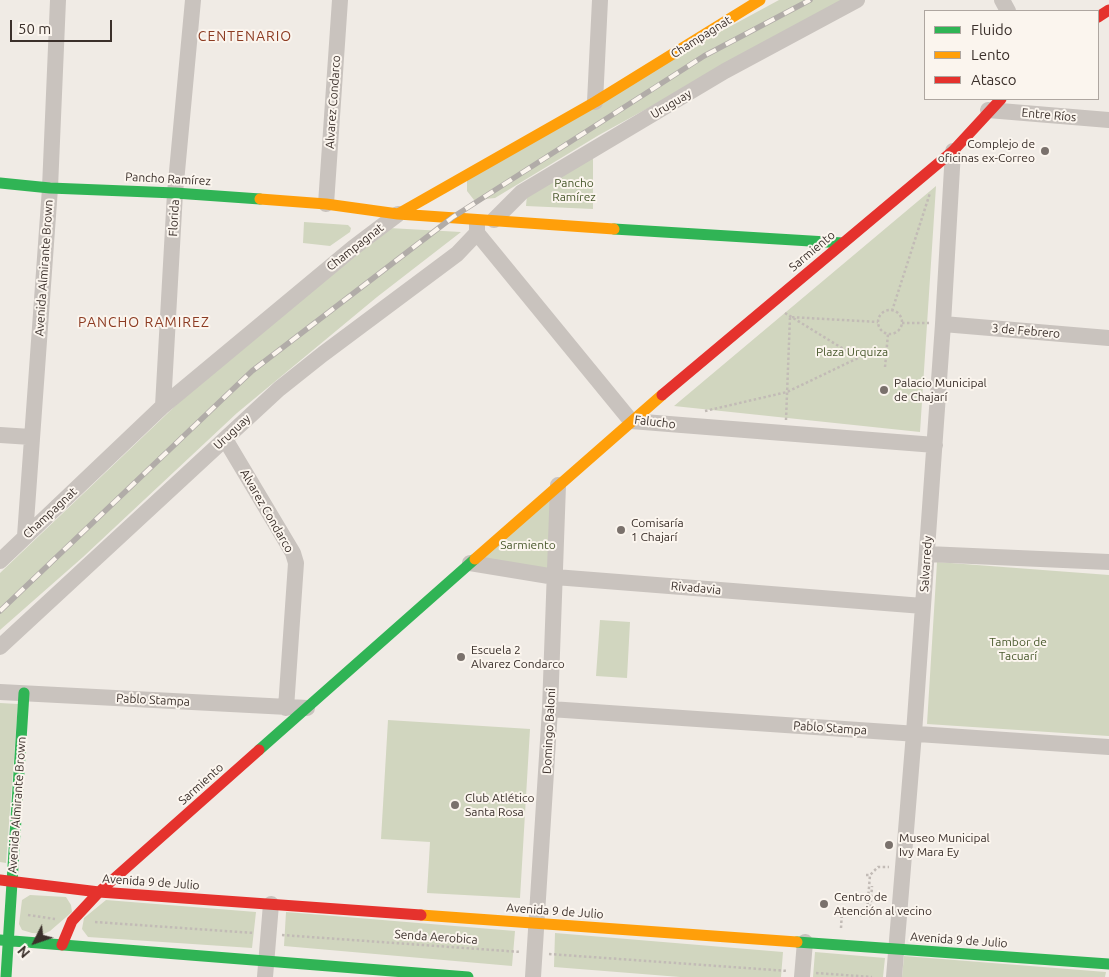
<!DOCTYPE html>
<html>
<head>
<meta charset="utf-8">
<style>
	body { margin:0 }
	#map { position:relative; width:1109px; height:977px; overflow:hidden; background:#f0ebe5; font-family:Ubuntu,sans-serif }
	canvas { display:block }
	.legend { position:absolute; left:924px; top:10px; width:175px; height:90px; box-sizing:border-box; background:#fbf5ee; border:1px solid #aea6a0; margin:0; padding:6px 9px; list-style:none; font-size:15px; color:#3b302b }
	.legend li { display:flex; align-items:center; gap:10px; height:25px }
	.legend b { width:25px; border:1px solid #aea6a0 }
	.north { position:absolute; left:10px; top:917px; width:50px; height:50px; -webkit-text-stroke:4px #fbf5ee; paint-order:stroke; rotate:229deg; font-size:14px; font-weight:700; line-height:20px; text-align:center; color:#3b302b }
	.north::after { content:''; display:block; margin:auto; width:18px; height:22px; background:#3b302b; clip-path:polygon(50% 0,100% 100%,50% 72%,0 100%) }
	.scale { position:absolute; left:10px; top:20px; width:102px; height:22px; box-sizing:border-box; border:2px solid #3b302b; border-top:0; padding-left:6px; font-size:15px; line-height:18px; white-space:nowrap; color:#3b302b; -webkit-text-stroke:4px #fbf5ee; paint-order:stroke }
</style>
</head>
<body>
<div id="map">
<canvas width="1109" height="977"></canvas>
<ul class="legend">
<li><b style="height:6px;background:#30b455"></b>Fluido</li>
<li><b style="height:6px;background:#ff9f0a"></b>Lento</li>
<li><b style="height:6px;background:#e5322d"></b>Atasco</li>
</ul>
<div class="north">N</div>
<div class="scale">50 m</div>
</div>
<script>
const ctx = document.querySelector('canvas').getContext('2d');
ctx.lineJoin = 'round';
function paint(path, color) { ctx.fillStyle = color; ctx.fill(path, 'evenodd'); }
const toPath = rows => new Path2D(rows.map(r => 'M' + r).join(''));
function stroke(path, color, width, dash) { ctx.strokeStyle = color; ctx.lineWidth = width; ctx.lineCap = dash ? 'butt' : 'round'; ctx.setLineDash(dash || []); ctx.stroke(path); }
function drawText(font, color, halo, rows, align = 'center') {
  ctx.font = font + ' Ubuntu,sans-serif'; ctx.lineWidth = 4; ctx.setLineDash([]); ctx.textBaseline = 'middle'; ctx.strokeStyle = halo; ctx.fillStyle = color; for (const [text, x, y, turn = 0] of rows) {
    ctx.save(); ctx.translate(x, y); ctx.rotate((+turn || 0) * Math.PI / 180); ctx.textAlign = isNaN(turn) ? turn : align; if (halo) ctx.strokeText(text, 0, 0); ctx.fillText(text, 0, 0); ctx.restore();
  }
}
const green = toPath([
	[779,0,845,0,599,135,495,198,474,200,467,191,467,179,694,46],
	[593,158,593,209,526,206,527,195],
	[936,186,920,432,674,406],
	[304,222,348,225,351,228,350,232,330,246,303,243],
	[389,228,461,232,377,297,237,413,83,557,0,630,0,573,214,369],
	[555,491,552,573,475,561],
	[937,562,1109,575,1109,736,927,724],
	[600,620,630,622,627,678,596,676],
	[0,703,18,704,6,863,0,862],
	[388,720,530,729,520,898,427,893,430,842,381,839],
	[30,895,66,897,71,905,72,912,50,931,44,934,32,933,22,930,19,924,22,900],
	[106,900,256,912,252,948,88,937,82,929,84,918],
	[286,912,515,931,512,966,284,946],
	[555,933,783,952,781,977,680,977,554,967],
	[815,952,885,958,883,977,813,977],
	[904,956,1106,972,1105,977,902,977]
]);
const path = toPath([
	'878 322a12 12 0 1 1 24 0a12 12 0 1 1-24 0Z',
	[892,311,930,193],
	[785,313,858,358],
	[902,323,929,323],
	[885,367,888,334],
	[705,411,787,392,858,358],
	[786,420,790,317,878,322],
	[866,875,870,875,878,867,889,867],
	[28,915,55,919],
	[844,915,870,916,872,886],
	[95,922,254,933],
	[841,928,842,911,867,912,870,875],
	[282,935,521,952],
	[549,954,788,971],
	[816,973,872,977]
]);
const street = toPath([
	[1002,0,1008,11],
	[595,102,600,0],
	[988,110,1109,120],
	[326,204,340,0],
	[494,220,522,192,725,71,857,0],
	[477,223,477,233,631,421,935,445],
	[943,324,1109,338],
	[163,406,175,193,193,0],
	[0,435,31,437],
	[225,439,293,553,296,563,286,708],
	[25,536,50,188,58,0],
	[927,554,1109,562],
	[0,561,163,406,353,248,398,214],
	[470,563,555,577,923,606],
	[0,647,279,389,323,354,457,254,477,233],
	[0,692,307,708],
	[550,709,1109,747],
	[265,977,271,904],
	[533,977,550,709,558,485],
	[802,977,805,942],
	[894,977,914,733,943,324,953,151]
]);
const fast = toPath([
	[0,183,50,188,175,193,260,199],
	[614,229,843,243],
	[259,750,475,559],
	[0,940,468,977],
	[797,942,1109,964],
	[6,977,24,693]
]);
const slow = toPath([
	[260,199,326,204,398,214,614,229],
	[398,214,595,102,760,0],
	[475,559,662,395],
	[421,915,797,942]
]);
const jam = toPath([
	[1098,17,1109,10],
	[662,395,953,151,1001,99],
	[0,880,99,892,421,915],
	[62,945,72,921,99,892,259,750]
]);
const rail = toPath([
	[0,611,252,371,453,217,704,56,810,0]
]);
const markers = [
	[1045,151,5,"#7a716c"],
	[884,390,5,"#7a716c"],
	[621,530,5,"#7a716c"],
	[461,657,5,"#7a716c"],
	[455,805,5,"#7a716c"],
	[889,845,5,"#7a716c"],
	[824,904,5,"#7a716c"]
];
const streetNames = [
	["Champagnat",701,37,-32],
	["Alvarez Condarco",333,102,-86],
	["Uruguay",671,104,-31],
	["Entre Ríos",1049,115,5],
	["Pancho Ramírez",168,179,3],
	["Florida",174,218,-87],
	["Champagnat",355,247,-38],
	["Sarmiento",812,251,-40],
	["Avenida Almirante Brown",44,268,-86],
	["3 de Febrero",1026,331,5],
	["Falucho",655,422,7],
	["Uruguay",232,432,-43],
	["Alvarez Condarco",267,511,60],
	["Champagnat",50,513,-43],
	["Salvarredy",926,564,-86],
	["Rivadavia",696,588,5],
	["Pablo Stampa",153,700,3],
	["Pablo Stampa",830,728,4],
	["Domingo Baloni",549,731,-87],
	["Sarmiento",201,784,-42],
	["Avenida Almirante Brown",17,805,-86],
	["Avenida 9 de Julio",151,882,4],
	["Avenida 9 de Julio",555,911,4],
	["Senda Aerobica",436,937,4],
	["Avenida 9 de Julio",959,940,4]
];
const poiNames = [
	["Complejo de",1035,144,"right"],
	["oficinas ex-Correo",1035,158,"right"],
	["Palacio Municipal",894,383],
	["de Chajarí",894,397],
	["Comisaría",631,523],
	["1 Chajarí",631,537],
	["Escuela 2",471,650],
	["Alvarez Condarco",471,664],
	["Club Atlético",465,798],
	["Santa Rosa",465,812],
	["Museo Municipal",899,838],
	["Ivy Mara Ey",899,852],
	["Centro de",834,897],
	["Atención al vecino",834,911]
];
const parkNames = [
	["Pancho",574,183],
	["Ramírez",574,197],
	["Plaza Urquiza",852,352],
	["Sarmiento",528,545],
	["Tambor de",1018,642],
	["Tacuarí",1018,656]
];
const neighbourhoodNames = [
	["CENTENARIO",245,36],
	["PANCHO RAMIREZ",144,322]
];
paint(green, '#d1d6bf');
stroke(path, '#c2bbb6', 2.5, [2.5, 2.5]);
stroke(street, '#c9c3be', 16);
stroke(fast, '#30b455', 11);
stroke(slow, '#ff9f0a', 11);
stroke(jam, '#e5322d', 11);
stroke(rail, '#b1aca8', 5.5);
stroke(rail, '#fbf5ee', 4, [11]);
for (const [x, y, r, color] of markers) { const dot = new Path2D(); dot.arc(x, y, r, 0, 2 * Math.PI); ctx.fillStyle = color; ctx.fill(dot); stroke(dot, '#fbf5ee', 2); }
drawText('12px', '#3b302b', '#fbf5ee', streetNames);
drawText('12px', '#3b302b', '#fbf5ee', poiNames, 'left');
drawText('12px', '#4a5a2e', '#fbf5ee', parkNames);
ctx.letterSpacing = '1px';
drawText('14px', '#8c3b22', '#fbf5ee', neighbourhoodNames);
ctx.letterSpacing = '0px';
</script>
</body>
</html>
